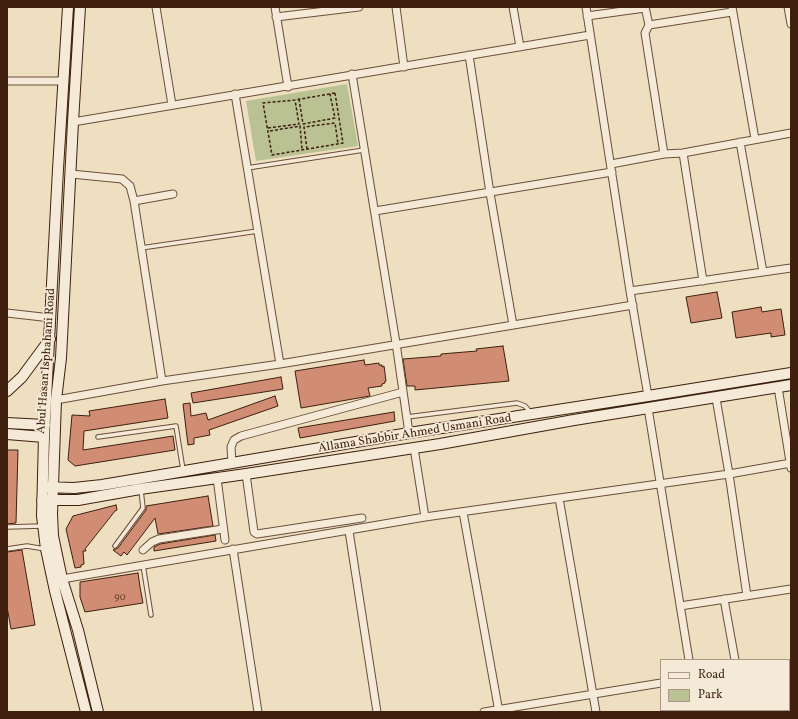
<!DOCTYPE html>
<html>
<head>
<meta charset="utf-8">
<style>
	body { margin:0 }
	#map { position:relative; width:798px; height:719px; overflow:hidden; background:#eedfc1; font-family:Vollkorn,serif }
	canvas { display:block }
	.frame { position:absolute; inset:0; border:8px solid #3f1f0e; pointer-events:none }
	.legend { position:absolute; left:660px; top:659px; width:130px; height:52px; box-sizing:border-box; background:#f4ead7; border:1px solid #ac9987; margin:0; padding:5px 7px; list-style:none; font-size:12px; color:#3f1f0e }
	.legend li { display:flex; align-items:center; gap:8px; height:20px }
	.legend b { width:20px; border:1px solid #ac9987 }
</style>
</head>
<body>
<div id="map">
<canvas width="798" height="719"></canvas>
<div class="frame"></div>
<ul class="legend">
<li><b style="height:5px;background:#f4ead7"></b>Road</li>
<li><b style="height:11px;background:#bac192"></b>Park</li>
</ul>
</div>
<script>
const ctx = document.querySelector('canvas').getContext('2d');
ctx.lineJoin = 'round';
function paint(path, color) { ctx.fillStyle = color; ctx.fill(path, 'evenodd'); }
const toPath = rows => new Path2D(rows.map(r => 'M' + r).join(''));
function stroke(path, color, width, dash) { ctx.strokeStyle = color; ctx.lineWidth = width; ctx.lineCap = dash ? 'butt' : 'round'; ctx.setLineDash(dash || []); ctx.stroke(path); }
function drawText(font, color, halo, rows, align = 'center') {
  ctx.font = font + ' Vollkorn,serif'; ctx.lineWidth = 3.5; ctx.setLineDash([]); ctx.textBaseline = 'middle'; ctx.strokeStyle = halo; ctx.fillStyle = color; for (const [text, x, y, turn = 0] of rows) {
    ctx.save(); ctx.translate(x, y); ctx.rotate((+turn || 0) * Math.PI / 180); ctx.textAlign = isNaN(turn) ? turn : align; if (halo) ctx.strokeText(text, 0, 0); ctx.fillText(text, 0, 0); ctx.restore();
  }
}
const green = toPath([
	[347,84,358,146,256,161,246,101]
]);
const building = toPath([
	[717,292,722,318,691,323,686,297,717,292],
	[761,307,762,312,781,309,785,335,771,337,771,333,736,338,732,312,761,307],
	[503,346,509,381,415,390,415,386,407,386,403,359,441,356,441,354,477,351,476,349,503,346],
	[364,360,365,365,379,363,379,365,382,365,382,367,384,366,386,381,385,381,385,383,382,384,382,386,368,388,370,396,301,408,295,371,364,360],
	[281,377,283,389,193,403,191,393,281,377],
	[275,396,278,406,209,430,210,435,194,438,194,444,188,445,183,404,190,403,191,416,206,413,208,420,275,396],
	[165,399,168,418,84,431,83,450,173,436,175,450,75,466,68,460,72,415,90,416,89,411,165,399],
	[394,412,395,421,300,438,298,428,394,412],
	[7,450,18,450,16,523,7,524,7,450],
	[208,496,213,526,158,534,155,518,127,555,124,552,121,556,113,550,118,548,146,510,146,506,208,496],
	[116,505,117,510,115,511,85,549,86,551,83,551,84,564,81,565,81,567,75,568,66,529,73,516,116,505],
	[215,535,216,541,154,551,154,547,160,544,215,535],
	[22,550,35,625,11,629,7,607,7,552,22,550],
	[138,573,140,587,143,603,85,612,80,597,80,582,138,573]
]);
const path = toPath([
	[335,93,343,143,272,155,263,103,295,100,335,93],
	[299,99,303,124,335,118,330,94],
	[268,128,299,124,295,100],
	[270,131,300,126,302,149],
	[307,149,304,127,335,123,338,144]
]);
const service = toPath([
	[247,168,364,150],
	[141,248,258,231],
	[407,417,517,403,525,406,531,413],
	[98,437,176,426,183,470],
	[7,527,42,526],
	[115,546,143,508,141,490],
	[7,549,27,546,45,549],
	[143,565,151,615]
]);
const minor = toPath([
	[156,7,172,105],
	[275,7,288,87],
	[396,7,404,67],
	[513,7,520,47],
	[586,7,630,291,648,396],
	[645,7,649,25,645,33,664,154],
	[732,7,755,139],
	[788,7,791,24],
	[587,16,645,8],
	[276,17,359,7],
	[649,25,732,12],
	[469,55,490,193,513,325],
	[352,74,396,343,409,433],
	[7,81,64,81],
	[235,94,280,364],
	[73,122,590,35],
	[740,142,763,272],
	[683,153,703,281],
	[611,164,664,154,683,153,791,133],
	[71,174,122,179,130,186,134,201,162,381],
	[134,201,173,194],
	[375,211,612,172],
	[630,291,791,268],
	[7,313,51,318],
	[778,387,791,468],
	[716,398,729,474,747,596],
	[56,400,162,381,280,364,633,305],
	[648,408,689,660],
	[414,448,425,517],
	[232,464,231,447,234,440,241,436,403,392],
	[246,474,254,532,257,534,362,518],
	[217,478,225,540],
	[559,498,596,712],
	[463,512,499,712],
	[349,531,377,712],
	[233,549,258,712],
	[143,550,152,542,159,539,223,529],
	[62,579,425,517,729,474,791,463],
	[724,599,735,660],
	[680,606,791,589],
	[698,710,698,712],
	[744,710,745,712],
	[484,712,661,683]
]);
const secondary = toPath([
	[68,7,58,169,44,437,42,516,46,549,55,591,86,712],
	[80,7,73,122,61,358,56,400,52,514,53,536,62,579,78,630,98,712],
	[7,391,22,377,50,339],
	[7,423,45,425],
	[7,434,44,437],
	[43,487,74,488,102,485,409,433,648,396,791,373],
	[42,500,78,500,140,489,246,474,440,444,574,420,791,385]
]);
const numberNames = [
	["90",120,598]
];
const streetNames = [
	["Abul Hasan Isphahani Road",47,361,-86],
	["Allama Shabbir Ahmed Usmani Road",415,434,-9]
];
paint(green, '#bac192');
paint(building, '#d08d74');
stroke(building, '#3f1f0e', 1);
stroke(service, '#6b4f3b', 5.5);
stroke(minor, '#6b4f3b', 9);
stroke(secondary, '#3f1f0e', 12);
stroke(path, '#3f1f0e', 1.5, [3, 2]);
stroke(service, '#f4ead7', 3.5);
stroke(minor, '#f4ead7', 7);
stroke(secondary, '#f4ead7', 10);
drawText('10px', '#633a28', null, numberNames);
drawText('12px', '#3f1f0e', '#f4ead7', streetNames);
</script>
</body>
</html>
